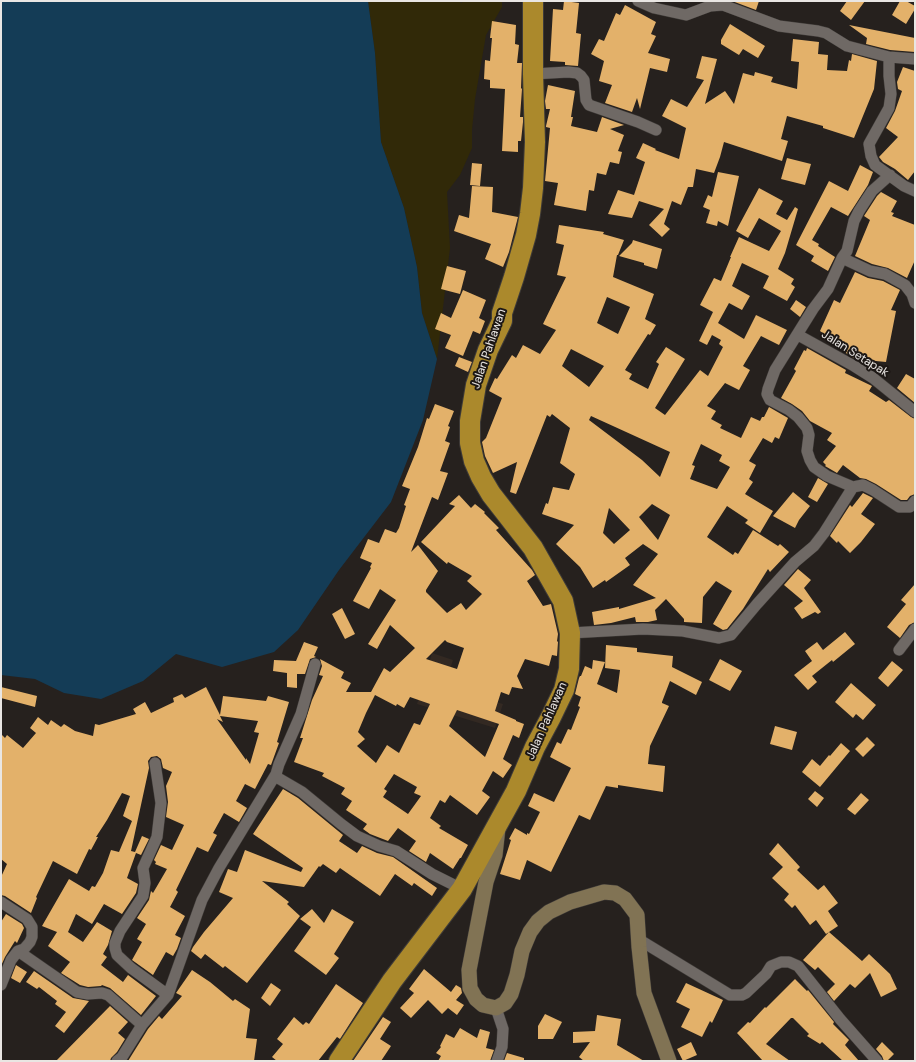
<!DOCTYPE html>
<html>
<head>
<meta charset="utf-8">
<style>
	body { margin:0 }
	#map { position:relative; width:916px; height:1062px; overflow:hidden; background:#26211e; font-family:"DM Sans",sans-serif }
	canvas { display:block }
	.frame { position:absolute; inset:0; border:2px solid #e9e6e3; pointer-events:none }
</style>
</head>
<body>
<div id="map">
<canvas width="916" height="1062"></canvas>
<div class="frame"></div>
</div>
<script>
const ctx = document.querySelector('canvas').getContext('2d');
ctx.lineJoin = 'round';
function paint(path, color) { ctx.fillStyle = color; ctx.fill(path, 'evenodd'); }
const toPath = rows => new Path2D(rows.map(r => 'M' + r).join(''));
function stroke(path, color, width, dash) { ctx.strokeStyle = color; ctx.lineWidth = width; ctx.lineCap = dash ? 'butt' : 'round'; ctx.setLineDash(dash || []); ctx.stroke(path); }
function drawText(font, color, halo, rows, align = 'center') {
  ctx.font = font + ' "DM Sans",sans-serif'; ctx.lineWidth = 4; ctx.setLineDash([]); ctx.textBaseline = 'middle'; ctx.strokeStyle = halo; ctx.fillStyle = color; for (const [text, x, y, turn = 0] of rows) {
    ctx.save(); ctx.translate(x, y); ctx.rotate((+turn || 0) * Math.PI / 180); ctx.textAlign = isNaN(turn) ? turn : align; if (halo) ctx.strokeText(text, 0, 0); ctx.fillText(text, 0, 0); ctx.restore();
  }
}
const built = toPath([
	[432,653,453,660,445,686,503,704,495,728,417,704]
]);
const sand = toPath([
	[368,1,460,1,461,3,464,1,502,1,502,7,486,35,475,99,472,130,472,148,460,175,447,192,450,248,437,359,422,313,417,267,404,208,381,142,375,53]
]);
const water = toPath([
	[1,1,368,1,375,53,381,142,404,208,417,267,422,313,437,359,423,420,391,502,339,570,298,630,274,652,222,667,176,654,143,681,101,699,64,693,35,679,1,675]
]);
const building = toPath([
	[564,1,579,3,576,33,581,34,578,66,565,65,565,62,550,61,553,9,563,10],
	[732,1,759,1,756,10],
	[847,1,865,1,851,20,840,11],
	[900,1,906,1,915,6,915,9,906,24,892,15],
	[625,5,656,22,651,34,656,36,648,53,670,59,667,72,650,68,640,109,637,98,632,112,605,103,612,85,599,81,604,61,591,54,599,39,604,41,616,13,620,15],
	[492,21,516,25,515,44,519,45,517,63,522,63,521,88,522,89,520,117,523,117,523,122,521,141,518,141,518,152,502,151,505,89,490,88,490,80,484,79,485,60,490,61,492,38,490,38],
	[730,24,765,46,758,58,743,49,739,55,721,44,721,40],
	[849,25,915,38,915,52,890,50,866,44,867,38],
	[793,39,819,42,818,54,828,55,827,70,847,71,849,60,851,61,852,54,877,61,874,89,854,138,823,128,823,126,787,116,781,139,788,141,782,161,724,142,720,157,714,173,696,169,693,187,688,187,681,205,672,201,664,224,670,229,662,237,649,225,664,209,639,201,632,218,608,214,618,190,634,195,645,162,636,158,643,143,656,149,655,150,679,159,686,128,662,116,671,99,687,107,704,80,696,78,702,56,717,59,705,104,725,91,734,104,743,73,754,76,755,72,773,77,771,82,797,89,799,62,791,61],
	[903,67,915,71,915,171,908,180,895,169,883,162,879,157,898,137,886,128,895,111,902,91,898,89,897,82],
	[548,85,575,91,571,117,573,117,571,126,597,132,602,117,624,125,610,129,624,135,618,151,622,152,619,164,610,162,606,175,597,173,594,191,589,190,586,211,554,205,558,183,545,181,550,128,546,127,546,126,550,109,546,109,545,101],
	[787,158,811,164,805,185,781,179],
	[472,163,482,164,480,186,470,185],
	[860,165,873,172,868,185,848,216,831,207,812,240,819,244,818,246,835,257,828,271,811,261,814,256,796,245,829,181,848,191],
	[718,172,739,176,728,226,718,221,717,226,706,223,710,210,703,207,708,195,712,197],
	[472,186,493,187,492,212,518,217,509,252,503,267,485,259,491,244,454,231,459,215,469,218],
	[759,188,783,201,776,214,787,220,795,207,798,209,785,253,778,269,794,279,791,284,795,287,787,301,763,288,769,276,742,263,732,286,750,296,742,310,729,303,718,323,744,339,756,315,787,330,779,345,761,336,743,366,750,370,739,390,725,383,707,406,716,411,711,419,722,425,720,428,741,438,751,417,760,421,762,417,764,417,769,407,788,418,779,439,775,437,772,443,763,438,749,461,756,465,749,479,753,482,745,494,773,511,760,533,745,523,748,520,727,506,707,537,733,555,735,552,738,554,753,530,778,546,780,544,789,552,770,572,768,569,743,609,727,629,723,630,713,624,732,591,716,581,703,597,702,623,684,622,684,619,666,599,655,610,657,620,648,622,636,622,635,617,611,623,594,625,592,612,619,607,619,609,656,598,633,585,658,554,643,544,625,558,630,565,606,582,605,580,593,588,580,567,556,544,574,525,542,514,546,503,548,504,553,487,569,490,575,474,560,463,570,428,552,414,550,417,547,415,516,494,510,492,517,462,493,473,485,456,482,442,486,438,502,398,489,391,495,378,497,379,512,355,516,358,523,345,540,354,556,330,543,324,566,277,557,275,564,245,556,243,559,225,604,232,603,234,624,240,618,255,617,255,613,277,654,294,645,319,656,325,650,335,648,334,625,370,632,374,629,379,648,389,659,364,656,362,666,347,685,359,655,408,665,415,700,370,708,376,723,347,719,344,721,340,712,335,707,345,699,341,713,312,700,305,714,278,721,281,731,257,730,257,739,237,769,251,781,231,759,218,748,238,736,231],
	[607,297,630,307,618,334,597,323],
	[571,349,604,366,589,387,562,366],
	[591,416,670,452,660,477,642,460,589,420],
	[701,444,722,455,719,461,730,467,717,489,690,479,695,466,692,465],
	[652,504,670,515,658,540,639,517],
	[609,508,630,530,614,544,603,533],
	[881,192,897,201,891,212,894,213,892,216,915,225,915,260,907,278,888,268,872,264,855,256,870,220,864,216,877,196],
	[633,240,662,249,657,269,644,265,644,263,619,256,632,243],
	[447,266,466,271,460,294,441,289],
	[855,272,868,278,883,281,900,290,891,310,896,311,886,362,855,359,846,353,847,351,820,331,834,300,840,303],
	[463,290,486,300,479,318,485,321,480,334,473,331,463,356,445,348,451,335,435,329,441,313,451,318],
	[796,300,806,307,800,317,790,309],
	[807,348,846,370,845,373,872,386,869,391,886,402,889,400,911,417,915,419,915,494,910,496,907,500,901,500,876,484,866,479,860,478,843,465,837,473,825,466,826,465,823,462,836,446,827,440,832,433,810,421,802,411,792,404,781,398,796,371,794,369,804,350,806,351],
	[459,357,472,362,468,372,455,366],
	[906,374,915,379,915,403,897,388],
	[435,404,454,411,448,426,450,427,445,441,450,443,440,471,448,473,438,500,432,497,411,552,418,545,438,571,426,590,426,592,447,613,461,603,466,610,482,594,467,581,472,576,448,562,447,564,421,542,455,506,449,504,459,495,471,508,475,504,485,512,484,513,499,528,496,530,532,570,535,575,527,581,543,606,551,604,558,634,557,641,558,642,557,656,552,655,549,666,525,659,517,676,523,689,512,687,509,695,501,692,495,711,516,720,516,721,524,724,519,738,513,735,503,759,512,765,503,778,493,771,482,791,490,797,477,815,450,795,445,803,440,800,430,818,441,826,439,828,468,845,461,858,460,858,453,869,430,853,426,862,409,851,416,841,398,828,388,841,370,834,363,829,367,824,346,810,352,801,341,794,345,788,322,776,324,773,294,762,303,738,300,738,312,700,323,676,319,675,322,666,320,659,344,672,341,678,351,683,346,692,371,692,384,668,390,672,415,648,390,625,377,649,368,644,396,600,380,589,369,609,353,601,371,568,370,567,372,563,360,558,368,539,379,543,385,529,396,533,399,528,406,506,404,505,410,489,402,486,418,447,427,418,429,419],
	[445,640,447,642,464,648,457,669,426,659],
	[375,695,396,706,397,704,404,708,410,697,430,704,420,725,414,723,399,753,387,745,376,763,357,746,365,739,358,732,366,713],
	[457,710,499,724,485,757,449,726],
	[394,774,417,787,414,793,421,796,408,814,383,797,387,791,384,789],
	[818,478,828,484,817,502,808,497],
	[793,492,810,506,799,520,795,528,773,516],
	[863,493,873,498,861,514,875,524,861,542,850,553,838,541,837,543,830,536,850,505,852,507],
	[798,569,811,580,804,588,821,612,818,614,815,612,802,619,794,608,803,601,784,585],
	[915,584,915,622,909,625,900,638,887,627,906,604,901,600],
	[342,608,355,634,345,639,332,614],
	[845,632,855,644,833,662,832,660,812,676,817,682,808,690,794,675,812,661,805,651,817,642,823,650],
	[304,642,318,647,314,656,316,657,310,659,305,674,297,674,297,688,287,687,287,673,273,671,274,660,296,661],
	[606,645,637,648,637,652,673,656,672,667,702,682,696,695,670,681,662,702,662,703,669,706,650,746,648,764,665,766,663,792,618,785,618,788,606,786,590,820,579,815,551,872,527,860,520,880,500,874,511,840,509,839,515,828,527,835,527,833,529,834,540,812,528,806,534,793,554,802,571,768,550,757,557,742,561,744,568,729,571,730,580,707,578,706,581,697,575,694,579,678,580,676,581,676,585,666,592,669,593,660,605,662,597,684,617,693,620,670,605,668],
	[720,659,742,671,730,691,709,680],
	[892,661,903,670,888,687,878,678],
	[851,683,876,705,863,720,856,714,853,718,835,702],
	[1,687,37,696,35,707,1,698],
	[206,687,220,715,223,696,266,701,268,696,289,702,277,742,279,743,271,765,268,764,255,789,245,784,236,801,247,808,239,822,224,813,213,833,217,835,208,852,197,847,176,890,178,892,170,907,185,916,175,935,181,938,177,949,173,956,166,952,153,975,132,960,142,942,137,939,146,924,137,918,149,900,151,891,153,893,167,869,155,864,156,862,154,860,161,845,172,850,184,825,166,817,168,802,166,786,172,772,163,768,161,759,157,756,151,757,148,761,149,768,131,851,135,852,142,836,149,839,141,855,136,853,127,878,138,884,136,893,122,914,104,904,92,924,76,914,68,932,83,942,97,922,112,931,108,945,103,954,107,957,101,965,123,982,128,975,156,996,141,1015,110,988,102,985,101,986,88,987,80,985,61,973,70,962,48,946,57,932,42,926,69,879,89,891,92,886,95,887,103,873,111,850,119,852,132,821,123,816,130,796,122,793,107,820,96,837,98,837,91,850,89,849,77,874,53,861,36,897,37,898,31,913,5,896,1,895,1,877,7,864,1,859,1,734,5,738,7,735,23,748,36,733,30,728,38,717,48,725,51,720,61,727,64,724,75,731,93,736,95,724,99,725,136,714,133,709,145,702,151,713,174,702,173,698,182,694,185,698],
	[220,716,258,721,254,732,259,733,250,764,246,758,246,760,217,719,223,722],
	[775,726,797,732,792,750,770,744],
	[867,737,875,745,863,757,855,749],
	[841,743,850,751,820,787,802,772,812,759,820,766,829,755,830,756],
	[283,789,298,798,343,835,339,841,357,853,362,846,377,853,393,857,437,888,432,896,414,883,412,886,395,874,380,896,340,868,336,873,323,864,320,867,319,866,304,887,262,881,289,902,287,904,300,916,247,983,225,966,223,968,205,954,201,959,191,951,193,947,204,932,233,898,219,892,228,869,237,872,245,850,301,872,303,868,253,834],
	[815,791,824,798,817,807,808,799],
	[861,793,869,800,855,815,847,809],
	[778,843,800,867,797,870,818,890,824,885,838,903,828,911,838,926,826,934,816,920,810,925,795,905,792,908,784,900,789,894,772,878,783,867,769,854],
	[312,909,324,923,332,909,354,922,334,954,339,958,326,975,294,951,311,927,300,919],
	[6,914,22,924,24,928,17,943,15,941,5,957,1,966,1,922],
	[829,932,862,961,869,954,890,974,897,989,881,997,870,973,855,988,850,984,834,1001,827,992,835,984,818,967,815,970,803,960],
	[16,965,27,972,20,983,11,978],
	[424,969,451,992,456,985,461,988,462,993,456,1000,464,1005,457,1015,448,1008,442,1014,428,1000,411,1018,400,1008,414,993,409,989],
	[192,970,210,982,233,1001,235,999,250,1009,246,1038,257,1039,254,1061,128,1061,148,1029,159,1016,162,1019,182,996,176,993],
	[34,971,73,998,89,1001,64,1033,55,1026,66,1012,55,1004,57,1001,39,987,37,989,26,982],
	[795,979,807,991,808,990,834,1022,833,1024,849,1040,845,1045,859,1061,843,1061,822,1042,820,1044,807,1036,809,1034,793,1018,791,1018,766,1044,790,1061,763,1061,737,1033,748,1022,750,1023,765,1007,766,1008],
	[271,983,281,990,270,1006,261,998],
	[686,983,723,1000,712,1023,710,1021,702,1037,681,1027,690,1009,676,1002],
	[336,984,363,1003,340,1039,337,1037,318,1061,277,1061,272,1057,283,1044,277,1039,294,1017,303,1025,306,1022,309,1024],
	[110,1006,128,1022,118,1033,125,1039,117,1052,111,1058,110,1061,56,1061],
	[545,1014,562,1022,553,1039,538,1039,538,1026],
	[597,1015,621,1019,617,1045,644,1061,584,1061,579,1057,590,1042,573,1043,573,1032,595,1031],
	[383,1017,391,1022,380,1039,391,1046,381,1061,353,1061],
	[460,1028,477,1038,480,1029,490,1032,486,1048,494,1050,490,1061,438,1061,441,1056,436,1053,441,1047,440,1046,446,1034,454,1038],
	[691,1042,697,1055,683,1061,677,1049],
	[882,1042,894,1054,887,1061,884,1061,882,1056,876,1049],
	[507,1053,524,1058,524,1061,504,1061]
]);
const street = toPath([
	[638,1,654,8,686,15,710,6,723,5,779,26,818,31,826,33,847,46,889,57,915,59],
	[889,57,889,76,891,94,889,108,869,144,871,156,875,165,904,186,915,191],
	[533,74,568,72,577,73,581,76,584,80,586,100,589,105,638,122,656,130],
	[842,258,870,271,885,274,905,285,912,294,915,303],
	[798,335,854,366,873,378,915,412],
	[853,487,827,476,814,467,810,460,807,451,809,435,807,428,798,417,789,410,770,400,767,394,768,389,775,370,813,309,828,289,842,258,847,251,854,221,859,211,872,191,890,175],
	[570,633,643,629,683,631,719,638,731,635,757,604,795,562,814,546,824,533,853,487,863,485,873,490,899,507,910,507,915,501],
	[899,650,915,629],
	[315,664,301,714,279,764,276,774,278,778,302,792,341,824,357,836,379,846,396,851,432,874,462,889],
	[155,763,161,803,157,837,143,868,145,883,143,896,120,931,115,943,115,948,117,955,131,968,168,995],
	[1,902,27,919,32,927,32,937,30,942,24,949,18,951],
	[638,939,730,995,742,995,746,993,766,974,771,966,781,962,789,962,798,966,840,1019,877,1061],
	[1,985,11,960,18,951,77,992,88,994,102,993,108,995,142,1025],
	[496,1008,503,1029,502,1047,497,1061],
	[117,1061,122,1057,142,1025,168,995,202,900,219,868,276,774]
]);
const secondary = toPath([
	[498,828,495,855,486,882,469,970,470,988,476,999,483,1005,496,1008,505,1003,511,994,517,975,522,951,530,932,538,921,549,912,570,902,604,892,615,893,625,899,637,915,639,947,644,993,669,1061]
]);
const highway = toPath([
	[339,1061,392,981,462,889,516,791,535,747,551,717,564,690,569,669,570,633,563,601,533,548,491,494,481,477,474,461,470,443,470,421,476,385,488,350,502,321,502,313,514,277,526,235,530,214,533,188,535,142,533,74,533,1]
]);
const streetNames = [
	["Jalan Pahlawan",489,349,-71],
	["Jalan Setapak",855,354,32],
	["Jalan Pahlawan",547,721,-66]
];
paint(built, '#332922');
paint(sand, '#312908');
paint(water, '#143c56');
paint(building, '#e3b16a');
stroke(street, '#3f3b38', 12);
stroke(secondary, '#3f3b38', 16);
stroke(highway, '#3f3b38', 22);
stroke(street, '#6f6965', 11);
stroke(secondary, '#817354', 15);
stroke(highway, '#ab892c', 20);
drawText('12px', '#e9e6e3', '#1d1815', streetNames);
</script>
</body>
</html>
